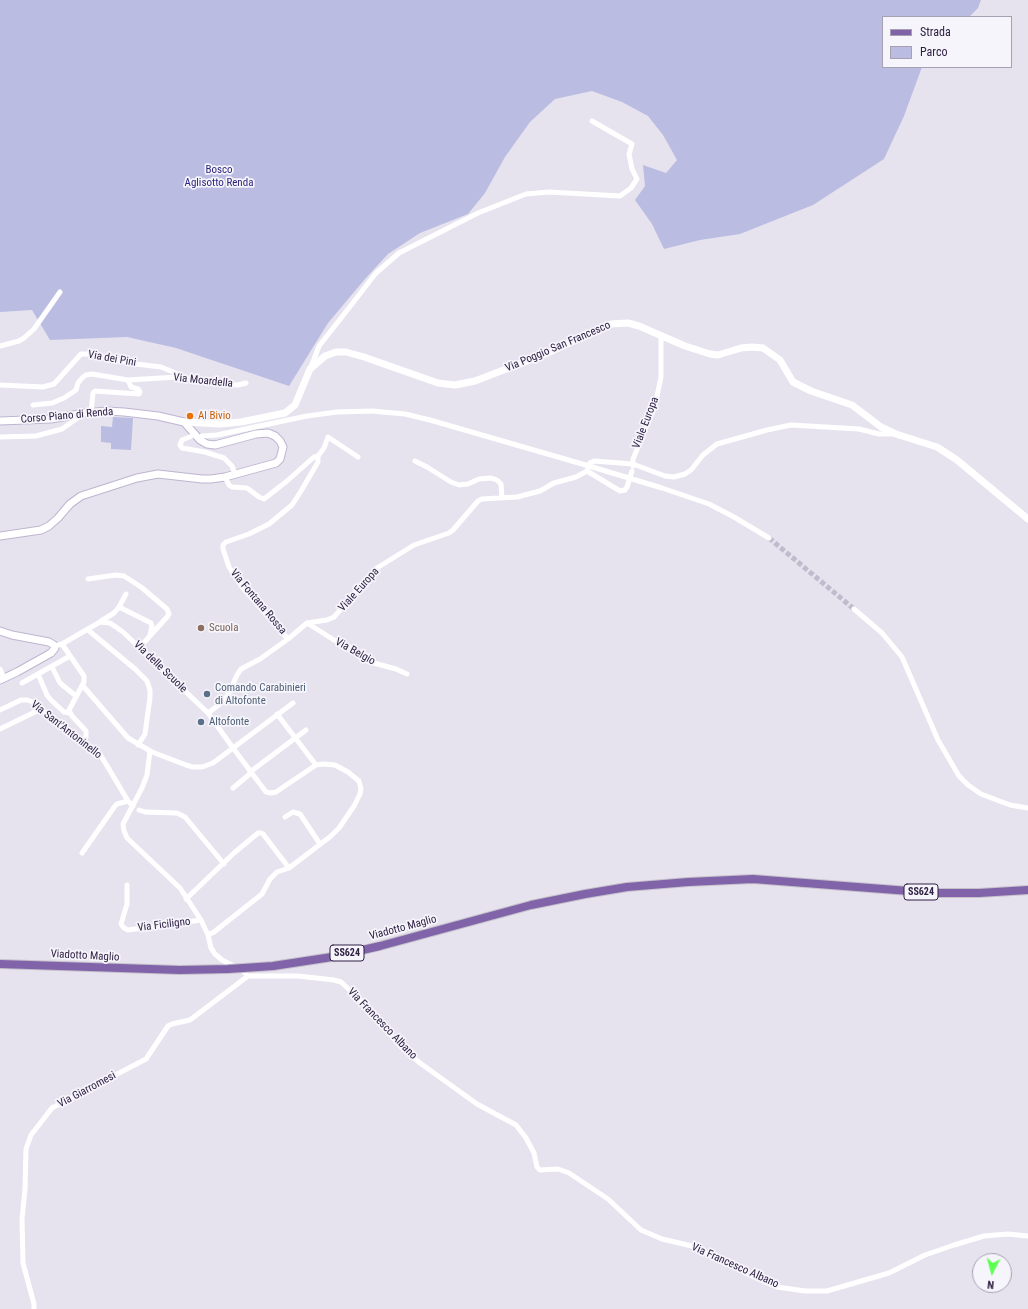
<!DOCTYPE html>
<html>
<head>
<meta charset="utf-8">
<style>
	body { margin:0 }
	#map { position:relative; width:1028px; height:1309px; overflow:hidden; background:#e6e3ef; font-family:"Roboto Condensed",sans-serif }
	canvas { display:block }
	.legend { position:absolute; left:882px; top:16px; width:130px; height:52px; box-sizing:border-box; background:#f6f5fb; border:1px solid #a6a0b1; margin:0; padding:5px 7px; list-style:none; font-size:12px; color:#2f2043 }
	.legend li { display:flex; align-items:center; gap:8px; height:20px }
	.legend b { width:20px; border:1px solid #a6a0b1 }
	.north { position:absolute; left:972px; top:1253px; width:40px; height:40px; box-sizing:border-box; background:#f6f5fb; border:1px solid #a6a0b1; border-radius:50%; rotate:186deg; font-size:11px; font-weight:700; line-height:16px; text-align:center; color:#2f2043 }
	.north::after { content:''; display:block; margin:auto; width:14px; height:18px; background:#5dff51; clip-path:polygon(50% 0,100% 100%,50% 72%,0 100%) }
</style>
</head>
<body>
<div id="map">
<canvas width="1028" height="1309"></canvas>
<ul class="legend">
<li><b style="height:5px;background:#8163aa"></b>Strada</li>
<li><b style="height:11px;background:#babce2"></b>Parco</li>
</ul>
<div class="north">N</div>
</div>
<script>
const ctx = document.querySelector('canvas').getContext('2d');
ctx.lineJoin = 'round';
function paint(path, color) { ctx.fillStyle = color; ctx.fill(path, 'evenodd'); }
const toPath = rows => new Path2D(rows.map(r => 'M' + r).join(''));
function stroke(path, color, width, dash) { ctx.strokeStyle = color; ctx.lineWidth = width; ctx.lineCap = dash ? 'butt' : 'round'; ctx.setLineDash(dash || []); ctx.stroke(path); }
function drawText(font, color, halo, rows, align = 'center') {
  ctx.font = font + ' "Roboto Condensed",sans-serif'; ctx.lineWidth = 3.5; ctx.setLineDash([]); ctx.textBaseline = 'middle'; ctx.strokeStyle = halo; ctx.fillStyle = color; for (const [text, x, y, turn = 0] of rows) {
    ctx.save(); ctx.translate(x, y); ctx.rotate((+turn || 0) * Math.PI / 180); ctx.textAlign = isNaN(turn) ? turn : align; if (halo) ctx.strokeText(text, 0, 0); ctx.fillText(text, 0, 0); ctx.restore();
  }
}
const green = toPath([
	[0,0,981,0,978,8,969,17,883,17,883,67,922,67,904,116,884,159,813,205,740,234,700,240,664,249,652,224,635,200,645,186,643,165,666,173,677,160,663,135,648,116,622,102,592,91,555,99,530,122,505,157,485,193,468,214,420,233,388,254,365,279,328,323,289,386,176,348,127,337,50,340,32,310,0,312],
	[113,417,133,418,131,450,111,449,111,443,101,442,101,426,112,427]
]);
const minorTunnel = toPath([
	[769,538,854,609]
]);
const minor = toPath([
	[0,346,19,341,24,338,34,329,60,292],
	[311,367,319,346,345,313,376,273,399,253,478,213,526,194,549,192,620,196,631,188,637,179,632,169,629,154,632,144,592,121],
	[0,385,43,387,54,384,81,354,88,354,136,364,161,367,178,374,178,377],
	[33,405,52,403,64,398,76,390,78,383,82,378,86,375,92,374,128,380,178,377,222,384,238,385,246,383],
	[91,412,93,393,95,391,139,394,140,392,138,389,131,387,128,380],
	[192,436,182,440,180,445,182,448,205,452,224,458,232,466,235,474],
	[202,436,217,435,307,416,337,412,372,411,405,414,430,420,589,466,662,488,709,504,734,517,769,538],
	[0,437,36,436,62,429,83,414],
	[415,461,427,467,451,482,459,485,468,484,479,479,491,478,497,480,501,484,502,498],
	[633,466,633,459,655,406,661,377,661,335],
	[587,471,620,491,625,490,627,487],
	[225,477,229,485,232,487,247,488,259,497,264,499,287,481,314,457,318,456],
	[88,579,116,575,124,576,141,587,167,609,169,614,167,617,140,647],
	[119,607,151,623,152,626,150,635],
	[854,609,882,633,902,657,938,740,959,776,968,785,981,794,1010,805,1028,808],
	[101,621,114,613,119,607,126,594],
	[307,623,334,640,354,649,359,656,370,662,396,669,407,674],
	[88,630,135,669,147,681,150,690,150,697,145,734,138,745],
	[288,639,242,587,229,567,223,549,223,545,226,542,249,534,269,524,292,505,301,491,318,462,318,456,324,448,328,437,358,457],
	[62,644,84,676,84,682,69,710,72,716,86,731,86,737,83,741],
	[55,646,62,644,100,622,110,623,123,632,208,713,233,748,266,792,271,793,276,792,316,765,323,764,335,765,348,772,359,781,361,789,360,794,354,806,339,828,331,836,289,868,277,872,270,879,262,894,214,932,208,935],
	[52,667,60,683,76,696],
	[0,669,4,678],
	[38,674,47,695,51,700,64,712,70,713],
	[22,683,70,656],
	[83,686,128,738,152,752,186,765,193,767,202,767,213,763,293,703],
	[0,710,21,700,27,700,33,702,74,736,83,741,100,754,128,801,133,806],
	[208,713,224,701,230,691,237,675,241,669,260,659,288,639,307,623,327,620,334,617,377,568,414,545,449,533,453,530,478,501,482,499,517,497,540,491,554,483,576,477,587,471,590,463,594,461,633,464,665,476,674,477,685,474,691,470,703,455,717,444,767,430,791,425,859,429,879,434,895,434],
	[277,714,316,765],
	[0,729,41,709],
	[150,751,147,775,142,788,123,824,124,831,127,838,180,888,201,920,208,935,211,948,215,954,222,960,242,970,248,976],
	[250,772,306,730],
	[233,788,251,773],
	[139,810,145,812,177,813,185,817,224,864],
	[285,817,293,812,300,814,320,844],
	[82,853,115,806,117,804,128,801],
	[127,885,127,904,121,924,124,928,128,930,201,920],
	[186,899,234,853,258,833,261,833,263,834,289,868],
	[248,976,298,976,334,980,341,982,368,1007,400,1046,420,1063,477,1104,516,1125,526,1138,534,1153,537,1167,540,1170,558,1169,569,1173,608,1199,641,1230,662,1239,692,1246,756,1278,777,1287,805,1291,827,1291,889,1273,925,1255,954,1245,984,1236,1008,1234,1028,1236],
	[34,1309,34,1304,23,1263,22,1219,25,1189,26,1149,31,1135,52,1108,146,1059,168,1026,172,1024,190,1020,248,976]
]);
const tertiary = toPath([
	[184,422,220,424,241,422,285,413,295,405,310,369,325,356,336,352,346,352,364,357,438,383,455,385,475,381,545,354,611,324,628,323,639,326,685,346,710,354,718,355,741,348,752,347,763,348,780,360,793,382,811,391,852,405,881,427,896,434,937,447,957,460,1028,519]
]);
const secondary = toPath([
	[0,421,51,419,85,413,107,411,124,412,158,416,184,422,200,440,207,444,215,445,256,434,268,433,275,436,280,441,283,447,280,459,276,463,225,477,211,479,202,479,158,474,137,478,81,496,70,504,58,518,49,526,41,530,0,536],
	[0,631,12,635,49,642,54,645,55,648,51,653,17,672,0,680]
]);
const primary = toPath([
	[688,882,753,879,935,893,979,893,1028,890]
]);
const minorBridge = toPath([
	[627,487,632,471]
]);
const primaryBridge = toPath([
	[0,964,180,970,228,969,273,966,332,957,380,946,531,905,585,894,627,887,688,882]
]);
const markers = [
	[190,416,4,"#e8710a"],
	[201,628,4,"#8d6e63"],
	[207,694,4,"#5c6f8a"],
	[201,722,4,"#5c6f8a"]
];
const shields = [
	[921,892,34],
	[347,953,34]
];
const shieldNames = [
	["SS624",921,892],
	["SS624",347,953]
];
const parkNames = [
	["Bosco",219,170],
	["Aglisotto Renda",219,183]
];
const streetNames = [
	["Via Poggio San Francesco",558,347,-23],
	["Via dei Pini",112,359,10],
	["Via Moardella",203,381,6],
	["Corso Piano di Renda",67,416,-5],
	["Viale Europa",646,423,-69],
	["Viale Europa",359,590,-48],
	["Via Fontana Rossa",258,602,50],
	["Via Belgio",355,652,29],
	["Via delle Scuole",160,667,44],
	["Via Sant'Antoninello",66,730,38],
	["Via Ficiligno",164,925,-7],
	["Viadotto Maglio",403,928,-15],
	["Viadotto Maglio",85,956,3],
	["Via Francesco Albano",382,1024,46],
	["Via Giarromesi",87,1090,-28],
	["Via Francesco Albano",735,1266,24]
];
const foodNames = [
	["Al Bivio",198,416]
];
const educationNames = [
	["Scuola",209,628]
];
const serviceNames = [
	["Comando Carabinieri",215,688],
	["di Altofonte",215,701],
	["Altofonte",209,722]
];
paint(green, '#babce2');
stroke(minorTunnel, '#c1bccd', 5, [5, 2.5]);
stroke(secondary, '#beb5d0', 9);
stroke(primary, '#c5c1ca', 10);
stroke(minor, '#fff', 5);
stroke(tertiary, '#fff', 7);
stroke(secondary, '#fff', 7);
stroke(primary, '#8163aa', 8);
stroke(primaryBridge, '#c5c1ca', 10, []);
stroke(minorBridge, '#fff', 5);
stroke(primaryBridge, '#8163aa', 8);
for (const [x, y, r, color] of markers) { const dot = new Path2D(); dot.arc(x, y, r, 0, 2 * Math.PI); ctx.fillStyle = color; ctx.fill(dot); stroke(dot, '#f6f5fb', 1.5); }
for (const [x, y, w] of shields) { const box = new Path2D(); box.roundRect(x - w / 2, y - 8, w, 16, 3); ctx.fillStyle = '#f6f5fb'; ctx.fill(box); stroke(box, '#2f2043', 1); }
drawText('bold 10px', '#2f2043', null, shieldNames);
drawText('11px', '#2c257f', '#f6f5fb', parkNames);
drawText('11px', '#2f2043', '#f6f5fb', streetNames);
drawText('11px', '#c56008', '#f6f5fb', foodNames, 'left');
drawText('11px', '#785e54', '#f6f5fb', educationNames, 'left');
drawText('11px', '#4e5e75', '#f6f5fb', serviceNames, 'left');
</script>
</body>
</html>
